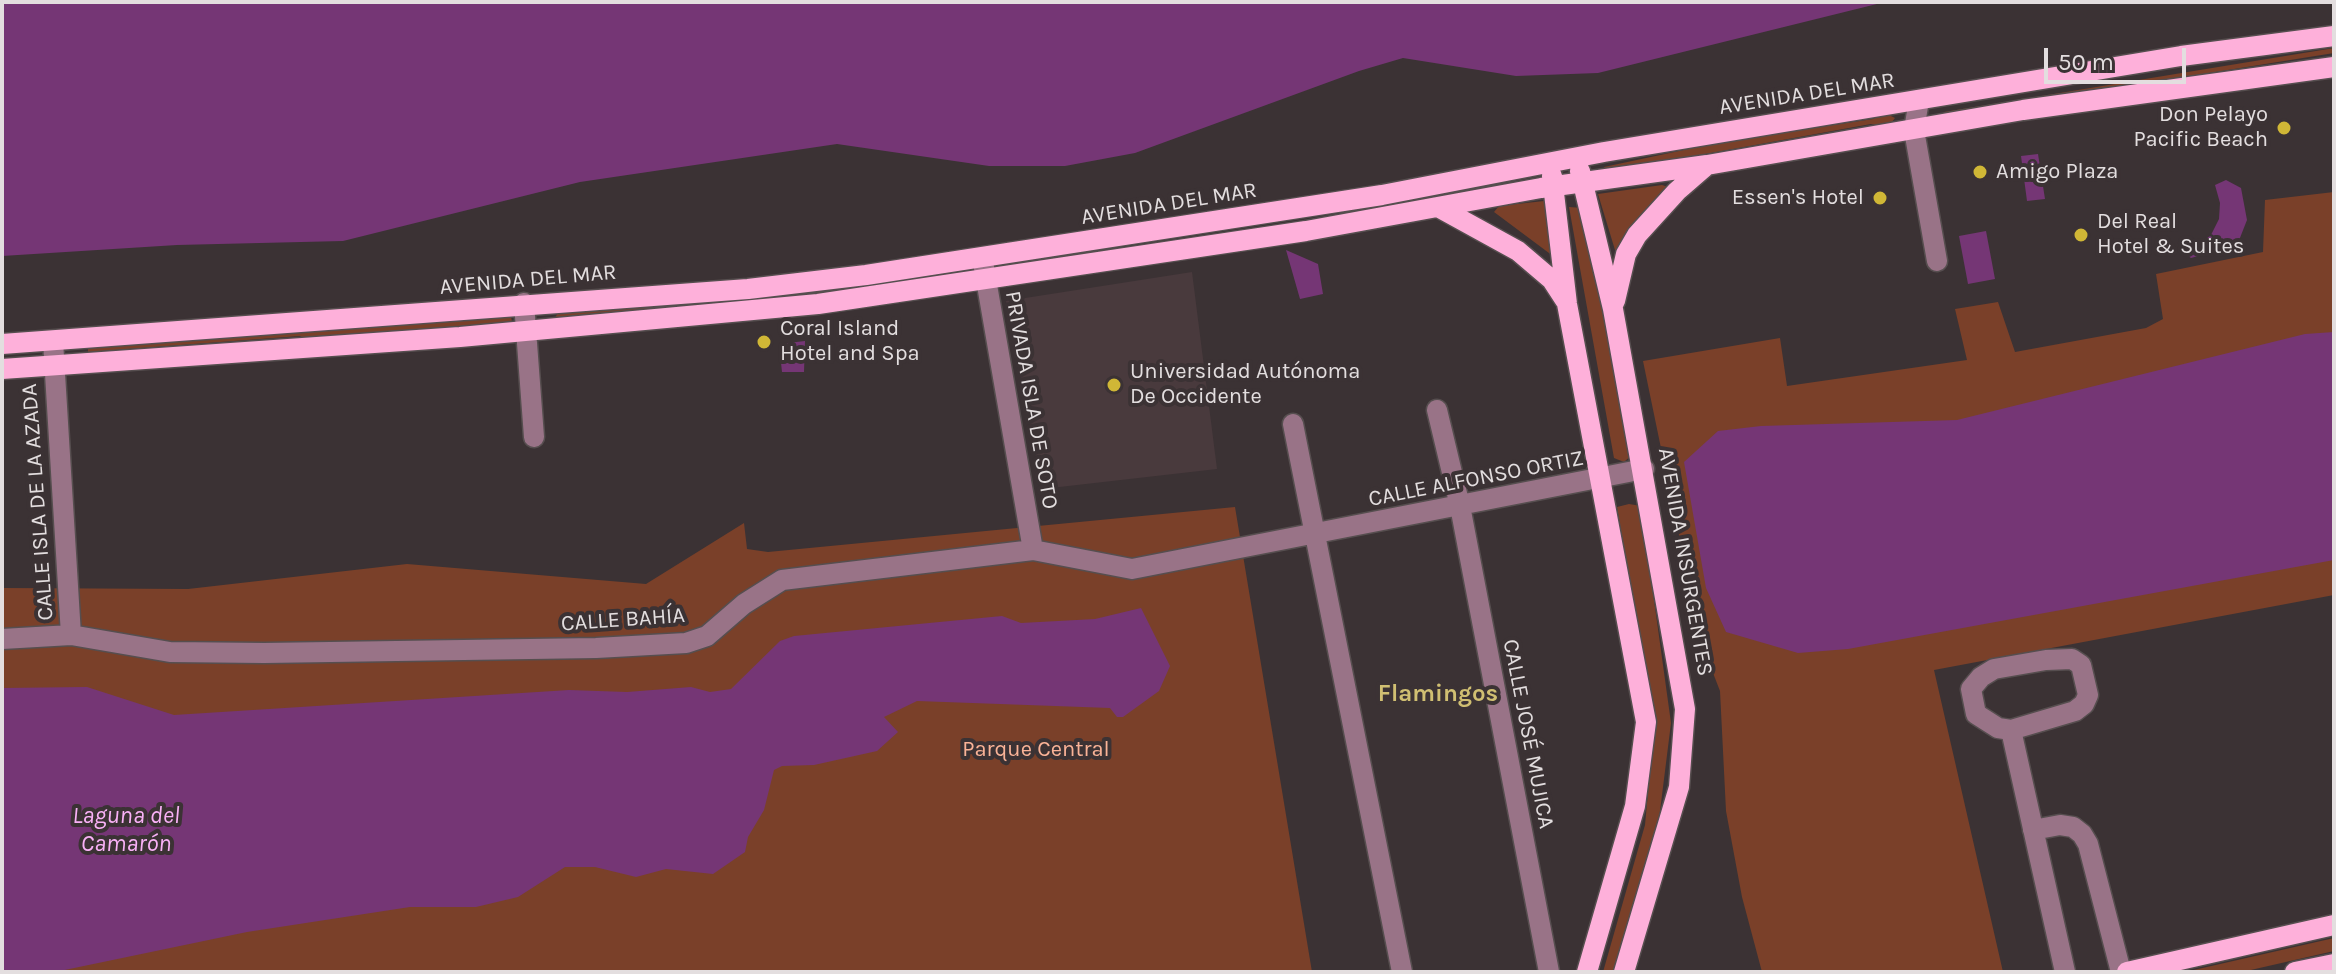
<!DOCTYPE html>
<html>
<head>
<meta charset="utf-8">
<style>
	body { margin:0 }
	#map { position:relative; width:2336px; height:974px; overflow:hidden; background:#3b3234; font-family:Karla,sans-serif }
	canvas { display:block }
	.frame { position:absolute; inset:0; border:4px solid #e3dedf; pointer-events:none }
	.scale { position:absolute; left:2044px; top:48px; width:142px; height:36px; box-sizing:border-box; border:4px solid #e3dedf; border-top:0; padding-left:10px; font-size:24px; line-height:28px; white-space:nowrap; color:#e3dedf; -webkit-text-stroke:6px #3b3234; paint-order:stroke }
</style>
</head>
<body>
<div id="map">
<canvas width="2336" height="974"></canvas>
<div class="frame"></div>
<div class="scale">50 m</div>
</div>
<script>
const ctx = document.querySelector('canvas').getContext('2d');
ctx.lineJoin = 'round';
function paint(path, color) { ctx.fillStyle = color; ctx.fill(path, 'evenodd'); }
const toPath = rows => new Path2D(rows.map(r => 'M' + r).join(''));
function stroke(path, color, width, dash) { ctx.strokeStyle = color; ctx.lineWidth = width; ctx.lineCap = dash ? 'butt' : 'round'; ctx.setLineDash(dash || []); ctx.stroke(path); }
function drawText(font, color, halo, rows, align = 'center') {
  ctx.font = font + ' Karla,sans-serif'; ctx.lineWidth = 8; ctx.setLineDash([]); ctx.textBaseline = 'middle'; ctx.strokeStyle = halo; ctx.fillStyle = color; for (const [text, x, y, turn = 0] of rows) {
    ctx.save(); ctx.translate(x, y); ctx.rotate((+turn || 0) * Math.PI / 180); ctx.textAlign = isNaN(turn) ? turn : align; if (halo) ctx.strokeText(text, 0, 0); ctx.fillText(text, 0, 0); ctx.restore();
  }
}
const built = toPath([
	[1192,272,1217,469,1042,489,1006,301]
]);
const green = toPath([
	[2334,48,2334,53,1947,115,1944,112],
	[1885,113,1895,118,1888,127,1871,124,1606,172,1604,167,1721,142,1873,119],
	[1662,185,1668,187,1623,250,1615,250,1598,194],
	[2334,192,2334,595,1934,670,2003,972,1762,972,1742,897,1726,811,1720,691,1701,642,1643,361,1780,338,1787,386,1967,360,1955,309,1998,302,2015,352,2146,328,2163,319,2156,274,2263,252,2265,200],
	[1553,200,1557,259,1494,212,1499,206],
	[1569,207,1583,208,1633,454,1624,462,1614,458],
	[970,262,977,270,973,278,559,326,555,318,560,309,753,299,770,291,776,296,946,273],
	[511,316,512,322,501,328,494,324,324,336,318,340,305,340,300,336,88,352,88,347],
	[1629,504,1641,506,1671,723,1659,819,1619,972,1603,972,1645,825,1654,728,1617,507],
	[1235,507,1312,972,2,972,2,588,188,589,407,564,646,584,744,523,747,549,768,552],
	[2334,938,2334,951,2242,972,2185,972]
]);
const water = toPath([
	[2,2,1885,2,1598,73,1516,76,1403,58,1359,71,1135,153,1065,166,989,166,837,144,580,182,343,241,177,245,2,256],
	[2038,154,2045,199,2027,201,2021,156],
	[2226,180,2241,188,2247,220,2236,248,2226,241,2212,252,2191,258,2181,251,2181,246,2201,242,2211,235,2219,219,2220,203,2215,185],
	[1986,231,1995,279,1968,284,1959,236],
	[1286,250,1318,264,1323,294,1300,299],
	[2334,332,2334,560,1848,649,1798,653,1726,632,1706,588,1684,462,1718,431,1761,426,1957,420,2305,334],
	[805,341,804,372,782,372,779,344],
	[1141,608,1170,666,1159,691,1123,717,1117,717,1110,708,917,701,884,717,898,732,877,751,814,765,782,766,774,770,764,810,748,837,745,852,713,874,666,869,636,877,595,867,565,867,518,897,476,907,410,907,247,932,55,972,2,972,2,688,87,687,174,715,569,690,627,692,691,687,710,692,731,689,780,641,794,636,1002,616,1021,623,1095,619]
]);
const minor = toPath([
	[1919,100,1914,130,1937,261],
	[983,262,1033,550],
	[524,303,534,437],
	[53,341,71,635],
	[1437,410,1460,506,1549,972],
	[1293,424,1402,972],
	[2,639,71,635,170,652,264,653,596,648,686,643,707,636,744,604,782,580,1033,550,1132,569,1644,469],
	[2011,730,1998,728,1976,714,1971,689,1981,677,1994,669,2046,660,2072,659,2081,665,2088,695,2084,704,2075,711,2011,730,2065,972],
	[2033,830,2060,825,2073,827,2082,834,2088,844,2121,972]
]);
const major = toPath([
	[1580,171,1613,309,1685,709,1679,787,1624,972],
	[1552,176,1567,304,1646,722,1635,806,1587,972],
	[1438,207,1518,251,1552,280,1565,300],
	[1615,301,1626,254,1637,235,1677,191,1707,165],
	[2,344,748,289,866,275,1382,195,1604,152,2181,56,2334,36],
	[2,369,460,337,818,304,1306,231,1541,188,1707,165,2023,110,2334,67],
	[2127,972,2334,925],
	[2295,972,2334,964]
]);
const markers = [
	[2284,128,8,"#d0b736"],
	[1980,172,8,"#d0b736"],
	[1880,198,8,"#d0b736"],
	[2081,235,8,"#d0b736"],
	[764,342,8,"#d0b736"],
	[1114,385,8,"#d0b736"]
];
const streetNames = [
	["AVENIDA DEL MAR",1807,94,-9],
	["AVENIDA DEL MAR",1169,204,-9],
	["AVENIDA DEL MAR",528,280,-5],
	["PRIVADA ISLA DE SOTO",1031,400,80],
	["CALLE ALFONSO ORTIZ",1476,479,-11],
	["CALLE ISLA DE LA AZADA",38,502,-94],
	["AVENIDA INSURGENTES",1685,562,80],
	["CALLE BAHÍA",623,620,-4],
	["CALLE JOSÉ MUJICA",1528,734,79]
];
const poiNames = [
	["Don Pelayo",2268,115,"right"],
	["Pacific Beach",2268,140,"right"],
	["Amigo Plaza",1996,172],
	["Essen's Hotel",1864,198,"right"],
	["Del Real",2097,222],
	["Hotel & Suites",2097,247],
	["Coral Island",780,329],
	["Hotel and Spa",780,354],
	["Universidad Autónoma",1130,372],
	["De Occidente",1130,397]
];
const parkNames = [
	["Parque Central",1036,750]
];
const neighbourhoodNames = [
	["Flamingos",1438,694]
];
const waterNames = [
	["Laguna del",126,816],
	["Camarón",126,844]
];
paint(built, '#493a3d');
paint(green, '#7a4029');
paint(water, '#753675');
stroke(minor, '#564e4f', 23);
stroke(major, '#564e4f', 23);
stroke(minor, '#997387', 20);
stroke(major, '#feb0da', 20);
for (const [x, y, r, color] of markers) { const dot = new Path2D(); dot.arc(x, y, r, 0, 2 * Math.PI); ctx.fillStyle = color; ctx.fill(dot); stroke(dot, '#3b3234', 3); }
drawText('22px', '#e3dedf', '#3b3234', streetNames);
drawText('22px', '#e3dedf', '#3b3234', poiNames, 'left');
drawText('22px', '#fab397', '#3b3234', parkNames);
drawText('bold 24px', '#d0bf72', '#3b3234', neighbourhoodNames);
drawText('italic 24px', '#f9b1f7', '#3b3234', waterNames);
</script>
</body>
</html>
